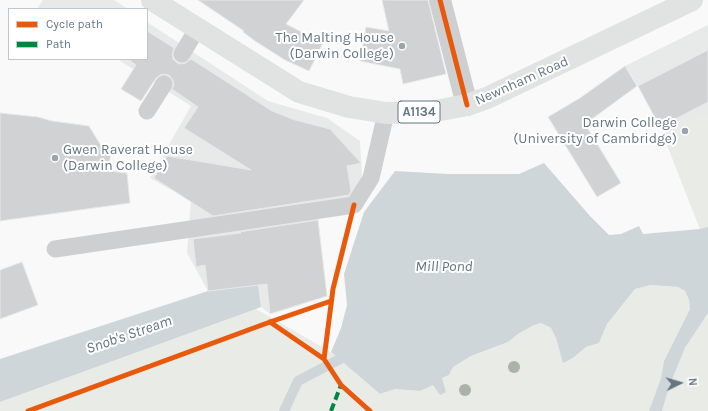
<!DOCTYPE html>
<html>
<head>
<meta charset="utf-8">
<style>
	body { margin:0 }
	#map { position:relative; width:708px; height:411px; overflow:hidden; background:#f9f9f9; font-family:Karla,sans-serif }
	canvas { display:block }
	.legend { position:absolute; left:8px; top:8px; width:140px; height:52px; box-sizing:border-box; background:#fff; border:1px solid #c1c8cd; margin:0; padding:5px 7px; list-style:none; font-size:12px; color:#657683 }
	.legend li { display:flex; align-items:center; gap:8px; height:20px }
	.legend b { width:20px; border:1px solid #c1c8cd }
	.north { position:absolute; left:660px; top:363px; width:40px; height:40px; -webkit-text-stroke:3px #fff; paint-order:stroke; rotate:85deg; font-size:11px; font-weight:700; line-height:16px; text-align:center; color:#657683 }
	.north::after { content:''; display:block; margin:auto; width:14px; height:18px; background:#657683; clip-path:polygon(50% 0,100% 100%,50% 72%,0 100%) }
</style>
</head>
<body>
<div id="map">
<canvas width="708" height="411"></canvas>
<ul class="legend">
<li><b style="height:5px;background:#e8590c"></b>Cycle path</li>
<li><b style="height:5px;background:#00873e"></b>Path</li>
</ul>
<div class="north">N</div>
</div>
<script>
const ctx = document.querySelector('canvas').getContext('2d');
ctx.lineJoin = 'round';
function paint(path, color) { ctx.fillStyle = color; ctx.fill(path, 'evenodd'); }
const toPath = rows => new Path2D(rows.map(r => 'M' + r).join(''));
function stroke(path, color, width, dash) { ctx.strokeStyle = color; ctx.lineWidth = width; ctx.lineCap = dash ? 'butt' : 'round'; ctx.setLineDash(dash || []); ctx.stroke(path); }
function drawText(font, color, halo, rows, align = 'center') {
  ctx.font = font + ' Karla,sans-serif'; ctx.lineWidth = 4; ctx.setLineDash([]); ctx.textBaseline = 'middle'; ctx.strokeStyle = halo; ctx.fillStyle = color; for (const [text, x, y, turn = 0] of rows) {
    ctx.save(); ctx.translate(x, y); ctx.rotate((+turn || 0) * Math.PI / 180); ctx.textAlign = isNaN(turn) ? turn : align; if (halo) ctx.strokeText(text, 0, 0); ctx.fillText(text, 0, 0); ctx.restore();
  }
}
const built = toPath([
	[43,0,114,0,128,9,37,9],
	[147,22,268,101,327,118,360,141,362,175,352,200,319,203,318,220,327,296,270,314,261,307,258,285,208,291,187,253,191,201,150,178,191,106,117,59,147,59],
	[708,25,708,242,700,229,660,127,638,86,625,66]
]);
const green = toPath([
	[708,113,708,227,700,229,663,134],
	[651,285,678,287,685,291,689,300,690,309,664,361,661,378,649,411,0,411,0,402,256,309,331,352,380,394,395,389,420,391,433,384,445,392,442,378,449,375,453,367,471,356,508,342,518,334,532,326,541,323,551,328,556,338,563,362,573,358,586,347,599,343,607,324,635,289],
	[708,313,708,411,662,411,669,387,685,348]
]);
const water = toPath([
	[544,163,590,216,609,235,621,234,639,226,643,234,700,229,708,227,708,313,685,348,669,387,662,411,649,411,661,378,664,361,690,309,689,300,685,291,678,287,651,285,635,289,607,324,599,343,586,347,573,358,563,363,556,338,551,328,541,323,532,326,518,334,508,342,471,356,453,367,449,375,442,378,446,392,440,395,433,385,420,391,395,389,380,394,331,352,341,328,347,305,344,274,364,212,395,171,448,174,519,174],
	[258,285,261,307,256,309,0,402,0,359,208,291]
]);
const stream = toPath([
	[284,411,298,381,340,359,348,348]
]);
const building = toPath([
	[198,0,304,0,286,24,323,43,309,71,285,60,255,41,243,32,244,31,198,0],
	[382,0,428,0,446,74,403,84,400,69,360,61,366,27,389,31,382,0],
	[147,31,174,48,172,54,173,59,177,63,181,64,186,63,191,59,272,111,295,120,330,129,361,163,347,166,351,191,349,195,213,216,154,178,167,156,251,170,184,128,198,107,172,89,174,85,173,80,169,75,164,74,160,75,156,78,141,101,121,89,136,65,128,59,147,59,147,31],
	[708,50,708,102,660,127,638,86,708,50],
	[625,66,637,86,585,124,621,183,597,197,548,117,580,98,625,66],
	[0,113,38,117,52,121,89,126,100,144,112,146,108,171,127,173,130,203,0,221,0,113],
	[318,220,327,296,270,314,267,284,208,291,205,265,196,267,193,239,241,233,239,232,318,220],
	[22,262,38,305,0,319,0,270,22,262]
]);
const lane = toPath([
	[182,54,197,29],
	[147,111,164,84],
	[55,249,354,205,371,178,386,113]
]);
const street = toPath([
	[440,0,467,105]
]);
const primary = toPath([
	[152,0,299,92,349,107,386,113,430,112,467,105,487,98,692,0]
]);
const quiet = toPath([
	[331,411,341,385]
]);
const cycleway = toPath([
	[440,0,467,105],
	[270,322,324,359,341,385,370,411],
	[324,359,333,289,354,205],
	[28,411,270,322,331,301]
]);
const trees = [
	[514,367],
	[465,390]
];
const markers = [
	[402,46,4,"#99a4ac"],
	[685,131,4,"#99a4ac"],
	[55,158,4,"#99a4ac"]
];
const shields = [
	[419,112,42]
];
const shieldNames = [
	["A1134",419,112]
];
const poiNames = [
	["The Malting House",394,38],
	["(Darwin College)",394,54],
	["Darwin College",677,123],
	["(University of Cambridge)",677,139],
	["Gwen Raverat House",63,150,"left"],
	["(Darwin College)",63,166,"left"]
];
const streetNames = [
	["Newnham Road",522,81,-24]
];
const waterNames = [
	["Mill Pond",444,267],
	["Snob's Stream",129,335,-19]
];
paint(built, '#e8e9e9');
paint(green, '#e8ebe6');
paint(water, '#ced6d9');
stroke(stream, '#ced6d9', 10);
paint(building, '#d0d2d3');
stroke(building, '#e8e8e8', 1);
stroke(lane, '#cecfd0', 17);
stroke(street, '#cecfd0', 22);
stroke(primary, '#e1e2e2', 22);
stroke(quiet, '#00873e', 4, [8, 4]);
stroke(cycleway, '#e8590c', 5);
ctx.fillStyle = '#a9b3a7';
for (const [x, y] of trees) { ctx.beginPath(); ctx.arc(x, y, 6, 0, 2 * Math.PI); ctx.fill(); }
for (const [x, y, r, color] of markers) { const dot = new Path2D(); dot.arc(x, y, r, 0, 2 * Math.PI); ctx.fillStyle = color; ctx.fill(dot); stroke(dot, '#fff', 1.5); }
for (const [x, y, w] of shields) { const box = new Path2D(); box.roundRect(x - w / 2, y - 11, w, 22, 3); ctx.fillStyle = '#fff'; ctx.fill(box); stroke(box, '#657683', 1); }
drawText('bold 13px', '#657683', null, shieldNames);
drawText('14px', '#657683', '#fff', poiNames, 'right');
drawText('14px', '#657683', '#fff', streetNames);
drawText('italic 15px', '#60757c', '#fff', waterNames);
</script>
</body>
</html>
